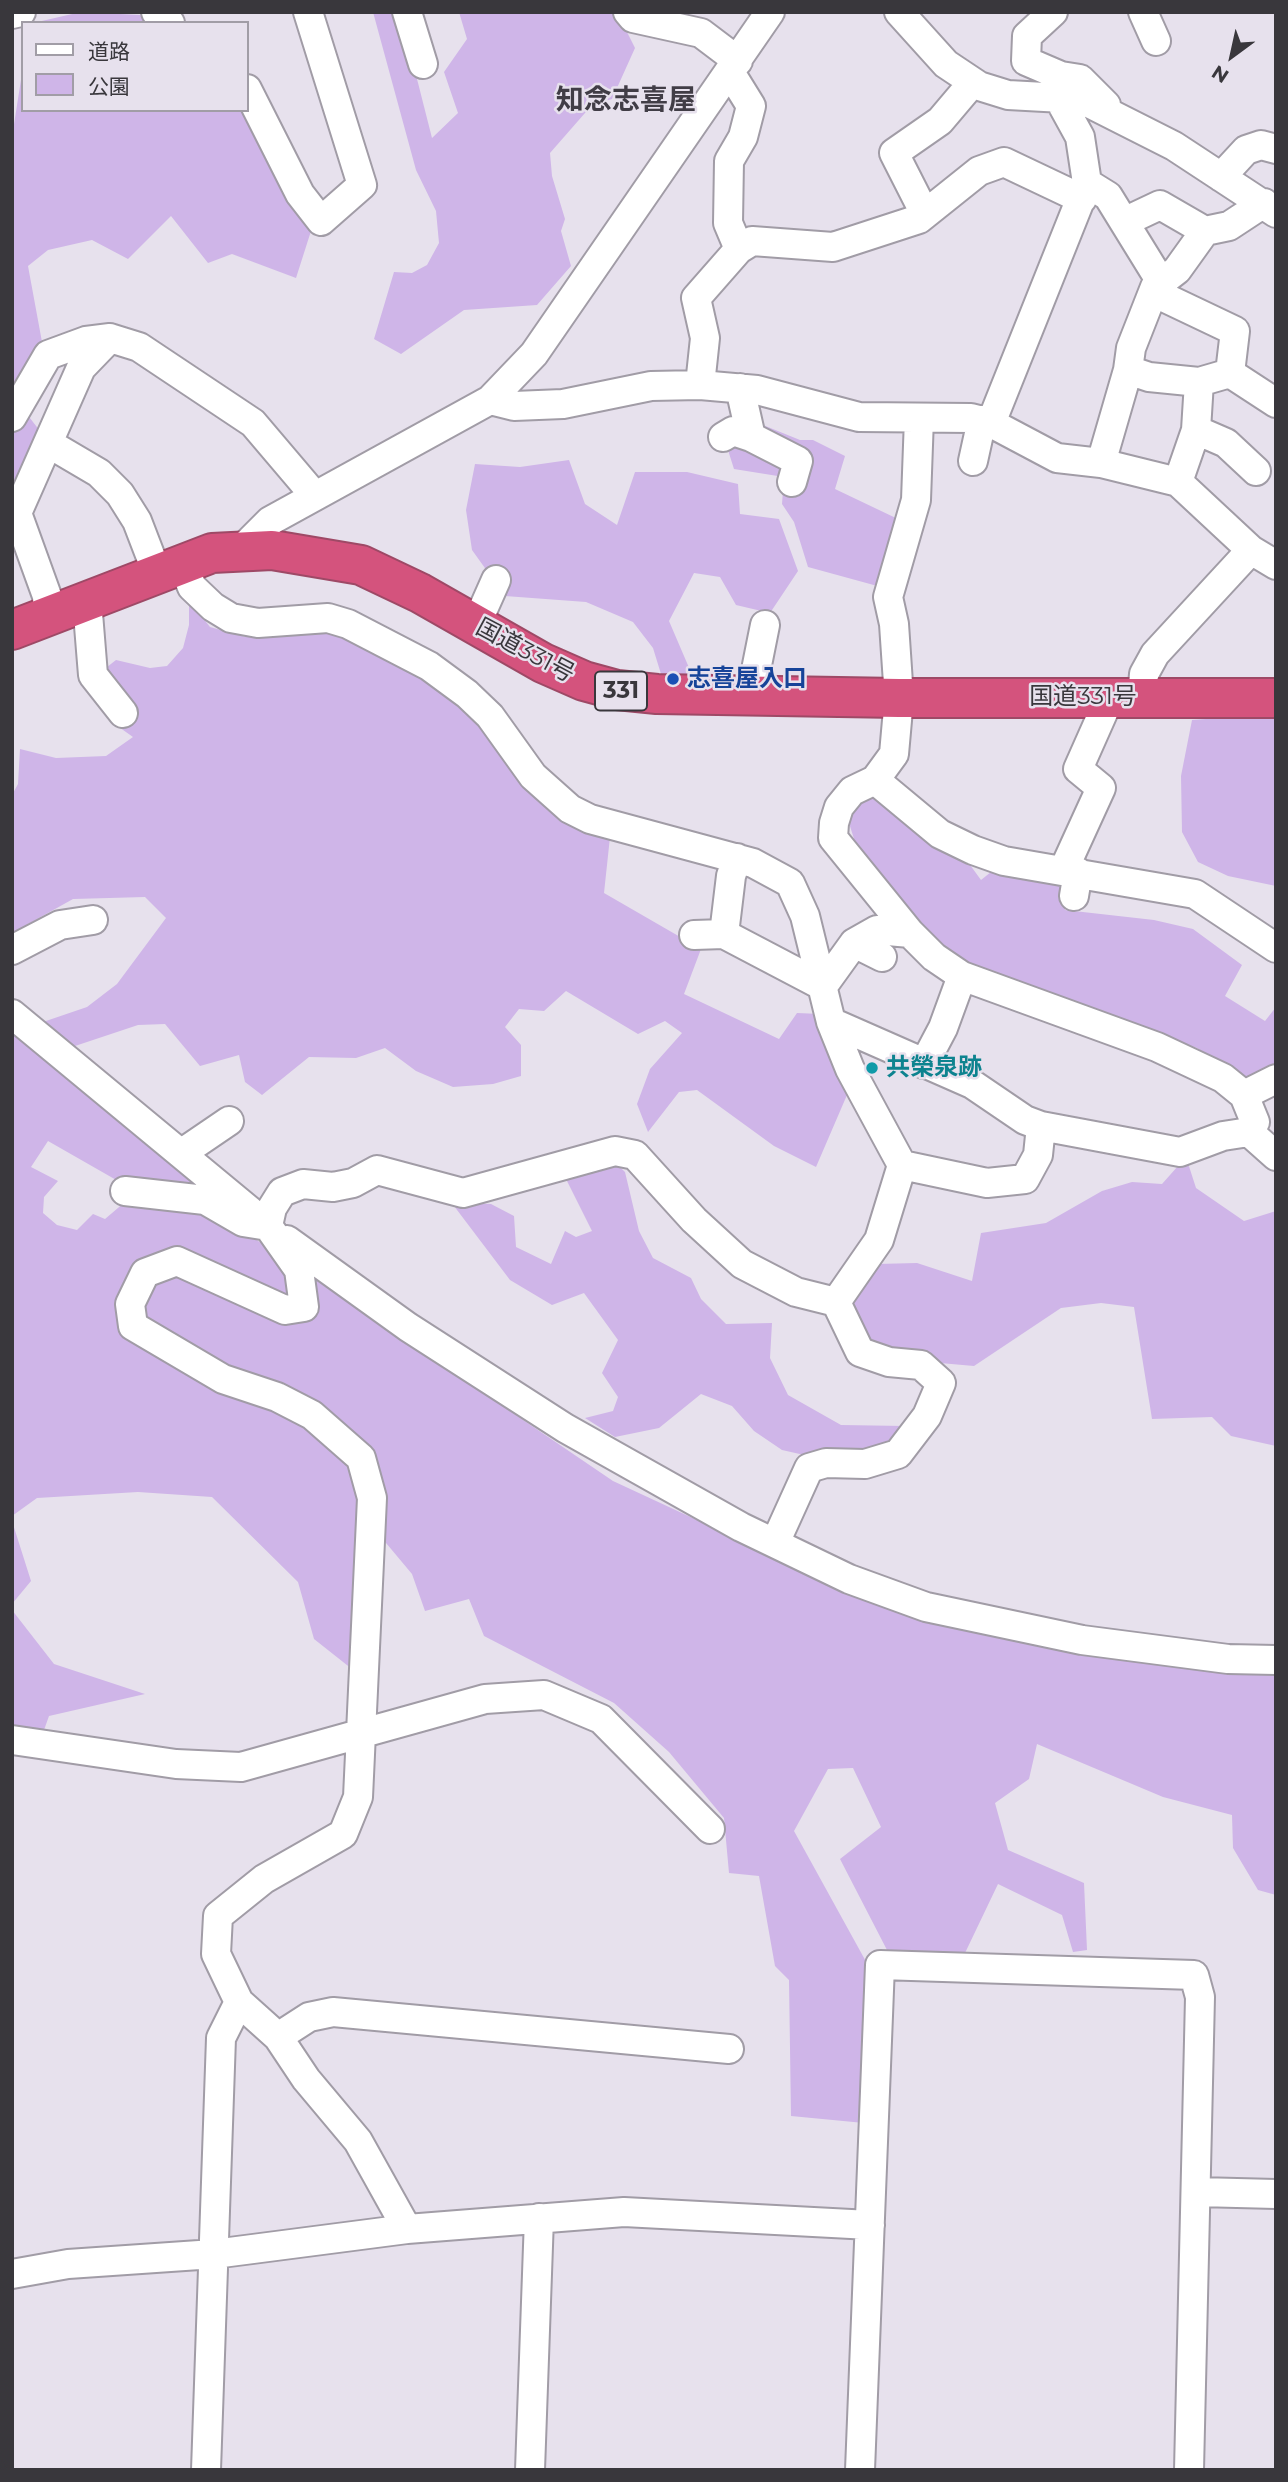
<!DOCTYPE html>
<html>
<head>
<meta charset="utf-8">
<style>
	body { margin:0 }
	#map { position:relative; width:1288px; height:2482px; overflow:hidden; background:#e7e1ed; font-family:Montserrat,"Noto Sans JP",sans-serif }
	canvas { display:block }
	.frame { position:absolute; inset:0; border:14px solid #39373c; pointer-events:none }
	.legend { position:absolute; left:21px; top:21px; width:228px; height:91px; box-sizing:border-box; background:#e7e1ed; border:2px solid #a19da6; margin:0; padding:9px 12px; list-style:none; font-size:21px; color:#39373c }
	.legend li { display:flex; align-items:center; gap:14px; height:35px }
	.legend b { width:35px; border:2px solid #a19da6 }
	.north { position:absolute; left:1197px; top:21px; width:70px; height:70px; -webkit-text-stroke:5px #e7e1ed; paint-order:stroke; rotate:213deg; font-size:19px; font-weight:700; line-height:28px; text-align:center; color:#39373c }
	.north::after { content:''; display:block; margin:auto; width:24px; height:32px; background:#39373c; clip-path:polygon(50% 0,100% 100%,50% 72%,0 100%) }
</style>
</head>
<body>
<div id="map">
<canvas width="1288" height="2482"></canvas>
<div class="frame"></div>
<ul class="legend">
<li><b style="height:9px;background:#fff"></b>道路</li>
<li><b style="height:19px;background:#cfb5e8"></b>公園</li>
</ul>
<div class="north">N</div>
</div>
<script>
const ctx = document.querySelector('canvas').getContext('2d');
ctx.lineJoin = 'round';
function paint(path, color) { ctx.fillStyle = color; ctx.fill(path, 'evenodd'); }
const toPath = rows => new Path2D(rows.map(r => 'M' + r).join(''));
function stroke(path, color, width, dash) { ctx.strokeStyle = color; ctx.lineWidth = width; ctx.lineCap = dash ? 'butt' : 'round'; ctx.setLineDash(dash || []); ctx.stroke(path); }
function drawText(font, color, halo, rows, align = 'center') {
  ctx.font = font + ' Montserrat,"Noto Sans JP",sans-serif'; ctx.lineWidth = 5; ctx.setLineDash([]); ctx.textBaseline = 'middle'; ctx.strokeStyle = halo; ctx.fillStyle = color; for (const [text, x, y, turn = 0] of rows) {
    ctx.save(); ctx.translate(x, y); ctx.rotate((+turn || 0) * Math.PI / 180); ctx.textAlign = isNaN(turn) ? turn : align; if (halo) ctx.strokeText(text, 0, 0); ctx.fillText(text, 0, 0); ctx.restore();
  }
}
const green = toPath([
	[81,12,140,15,151,23,33,23],
	[373,12,400,12,432,138,458,113,444,72,467,39,459,12,617,12,635,48,612,99,592,105,550,153,552,176,565,219,561,231,571,266,537,305,464,310,401,354,374,339,394,272,412,273,427,265,439,243,436,211,416,170],
	[23,67,23,110,246,110,311,231,296,278,232,254,208,263,171,216,128,259,92,240,48,250,28,266,42,342,12,394,12,137],
	[26,413,40,431,12,499,12,434],
	[758,423,800,440,813,440,845,456,835,489,900,520,881,587,808,567,794,522,782,504,784,477,734,469,727,447],
	[569,460,585,504,617,525,635,472,687,472,738,484,740,514,779,519,798,571,770,613,736,605,720,577,694,573,669,621,693,677,661,674,653,648,633,622,586,602,505,596,472,550,466,510,475,464,520,467],
	[189,600,210,627,246,637,326,629,370,646,431,684,610,837,604,893,701,949,684,994,779,1039,797,1013,820,1014,850,1088,816,1167,774,1146,697,1090,679,1092,648,1132,637,1104,650,1069,682,1033,665,1021,638,1034,566,991,544,1011,519,1009,505,1027,521,1045,521,1076,493,1084,453,1087,416,1071,385,1048,356,1058,309,1057,262,1095,245,1082,239,1055,200,1066,165,1024,138,1025,72,1047,43,1022,87,1007,117,984,166,918,145,897,73,899,12,933,12,795,18,784,20,749,56,758,106,756,133,737,116,725,88,682,116,660,150,668,167,666,183,648,189,625],
	[1276,714,1276,886,1228,876,1198,862,1182,832,1181,776,1192,720],
	[867,797,878,797,965,858,981,880,991,872,1065,883,1065,910,1154,920,1193,929,1242,965,1225,996,1265,1021,1276,1007,1276,1068,1250,1081,1197,1048,960,960,925,935,869,867,855,842,849,823,852,812],
	[12,1032,207,1191,118,1181,48,1141,31,1167,58,1181,44,1197,43,1213,57,1225,77,1230,93,1214,105,1219,125,1202,201,1208,249,1234,283,1260,295,1298,140,1267,124,1328,309,1423,354,1462,365,1500,357,1673,314,1639,298,1582,212,1497,138,1492,37,1498,12,1516],
	[1186,1157,1196,1188,1244,1221,1276,1211,1276,1446,1231,1436,1212,1417,1152,1419,1134,1307,1101,1303,1061,1308,974,1366,940,1363,869,1343,850,1307,877,1264,917,1263,972,1281,981,1233,1046,1223,1102,1191,1132,1182,1162,1184],
	[614,1161,625,1172,639,1231,653,1258,691,1278,701,1299,726,1324,772,1323,770,1358,788,1395,841,1425,905,1426,894,1447,813,1457,782,1450,754,1431,732,1406,701,1394,659,1428,615,1437,585,1418,613,1411,618,1397,602,1373,618,1340,584,1293,552,1305,510,1280,451,1202,491,1204,514,1216,516,1247,551,1264,565,1231,576,1237,592,1231,563,1173],
	[181,1268,287,1319,314,1278,613,1481,852,1592,957,1629,1079,1655,1195,1669,1276,1673,1276,1895,1258,1890,1233,1848,1232,1815,1163,1797,1037,1744,1029,1779,995,1803,1008,1850,1084,1883,1087,1950,1073,1952,1062,1915,998,1884,965,1953,887,1950,840,1859,881,1827,853,1768,828,1769,794,1831,869,1967,864,2123,791,2116,789,1980,775,1966,759,1876,729,1873,724,1818,669,1752,614,1703,484,1636,469,1599,425,1611,412,1574,381,1537,366,1445,226,1371,143,1322,139,1300,155,1280],
	[12,1521,31,1581,12,1604],
	[12,1610,54,1664,145,1694,49,1716,44,1730,12,1725]
]);
const minor = toPath([
	[156,12,170,23],
	[407,12,423,64],
	[628,12,633,18,701,33,738,61],
	[899,12,946,64,979,86,1008,95,1081,99,1174,146,1276,213],
	[1053,12,1027,36,1026,61,1061,76,1080,79,1106,105],
	[1143,12,1156,41],
	[12,14,21,12],
	[730,72,751,106,743,137,729,161,728,223,739,249],
	[247,89,300,194,321,221,362,185,308,12],
	[1221,177,1246,150,1261,145,1276,149],
	[1087,183,1108,196,1124,222,1160,205,1205,231],
	[925,214,894,153,940,121,973,82],
	[1124,222,1161,282],
	[1128,370,1149,377,1199,382,1230,373,1235,331,1153,292],
	[1230,373,1276,403],
	[700,385,705,338,696,298,739,249,752,241,833,247,919,219,979,171,1004,162,1082,199],
	[740,388,751,437,798,461,792,482],
	[490,400,514,406,563,404,651,386,700,385,757,390,859,417,971,418,991,423,1057,458,1101,463,1178,482,1251,550,1276,565],
	[12,417,48,355,86,341,110,338,139,347,253,423,315,496],
	[991,423,1087,183,1080,137,1058,97],
	[1196,430,1226,443,1256,471],
	[723,437,733,431,751,437],
	[48,443,99,473,120,494,137,521,157,573],
	[973,461,982,420],
	[1101,463,1128,370,1131,348,1155,287,1177,270,1205,231,1229,226,1264,203],
	[1178,482,1196,430,1199,382],
	[242,549,270,521,490,400,534,354,770,12],
	[182,563,192,587,213,607,231,618,258,623,328,618,348,624,429,666,467,694,490,716,533,776,570,809,590,819,753,863,790,883,805,916,831,1022,850,1069,902,1165,879,1240,836,1302,796,1292,742,1264,694,1220,635,1155,615,1151,463,1193,377,1170,353,1183,333,1187,303,1184,282,1192,272,1208,268,1226],
	[87,601,93,675,123,713],
	[48,618,47,596,17,513,81,368,110,338],
	[476,625,496,580],
	[751,695,765,625],
	[1142,697,1144,674,1155,654,1251,550],
	[875,780,940,834,973,850,1004,861,1195,894,1276,948],
	[1064,869,1101,788,1078,769,1110,697],
	[1074,896,1078,872],
	[724,934,731,876,737,858],
	[694,935,724,934,823,986,854,943,877,930,910,933],
	[854,943,882,957],
	[12,950,60,925,93,920],
	[12,1014,250,1211],
	[831,1022,972,1084,1025,1120,1041,1126,1180,1152,1223,1136,1249,1132,1255,1122,1244,1095,1223,1078,1157,1047,962,976,934,957,910,933,833,838,834,823,839,807,852,791,875,780,894,754,899,698,894,624,888,597,916,500,919,418],
	[924,1064,943,1028,962,976],
	[1244,1095,1276,1079],
	[1249,1132,1276,1156],
	[182,1153,229,1121],
	[902,1165,987,1183,1025,1179,1038,1155,1041,1126],
	[125,1191,205,1200,243,1222,268,1226,299,1270,304,1307,285,1310,177,1261,145,1273,130,1304,133,1326,223,1379,277,1397,312,1415,361,1458,372,1498,358,1797,343,1834,264,1879,218,1916,216,1954,239,2002,278,2037,306,2079,358,2141,407,2229],
	[287,1240,408,1327,565,1428,741,1527,849,1579,926,1607,1082,1640,1228,1659,1276,1660],
	[775,1543,809,1468,826,1463,865,1464,898,1454,927,1416,941,1383,921,1365,889,1362,860,1352,836,1302],
	[12,1740,176,1764,241,1767,485,1699,544,1695,601,1719,710,1829],
	[278,2037,309,2017,333,2012,729,2049],
	[1198,2192,1276,2194],
	[12,2274,68,2264,214,2254,407,2229,624,2212,870,2225],
	[206,2470,221,2038,239,2002],
	[530,2470,539,2218],
	[860,2470,880,1965,1194,1975,1200,1997,1189,2470]
]);
const highway = toPath([
	[12,630,212,553,272,550,361,565,420,593,543,663,584,681,617,690,657,694,899,698,1276,698]
]);
const markers = [
	[673,679,7,"#1a4fb4"],
	[872,1068,7,"#0f9aa8"]
];
const shields = [
	[621,691,52]
];
const shieldNames = [
	["331",621,691]
];
const streetNames = [
	["国道331号",525,651,28],
	["国道331号",1083,697]
];
const transitNames = [
	["志喜屋入口",687,679]
];
const cultureNames = [
	["共榮泉跡",886,1068]
];
const quarterNames = [
	["知念志喜屋",626,101]
];
paint(green, '#cfb5e8');
stroke(minor, '#a19ca6', 32);
stroke(highway, '#9e4966', 42);
stroke(minor, '#fff', 28);
stroke(highway, '#d4537d', 38);
for (const [x, y, r, color] of markers) { const dot = new Path2D(); dot.arc(x, y, r, 0, 2 * Math.PI); ctx.fillStyle = color; ctx.fill(dot); stroke(dot, '#e7e1ed', 2.5); }
for (const [x, y, w] of shields) { const box = new Path2D(); box.roundRect(x - w / 2, y - 19.5, w, 39, 5); ctx.fillStyle = '#e7e1ed'; ctx.fill(box); stroke(box, '#39373c', 2); }
drawText('bold 23px', '#39373c', null, shieldNames);
drawText('24px', '#39373c', '#e7e1ed', streetNames);
drawText('bold 24px', '#164399', '#e7e1ed', transitNames, 'left');
drawText('bold 24px', '#0d838f', '#e7e1ed', cultureNames, 'left');
drawText('bold 28px', '#413d46', '#e7e1ed', quarterNames);
</script>
</body>
</html>
